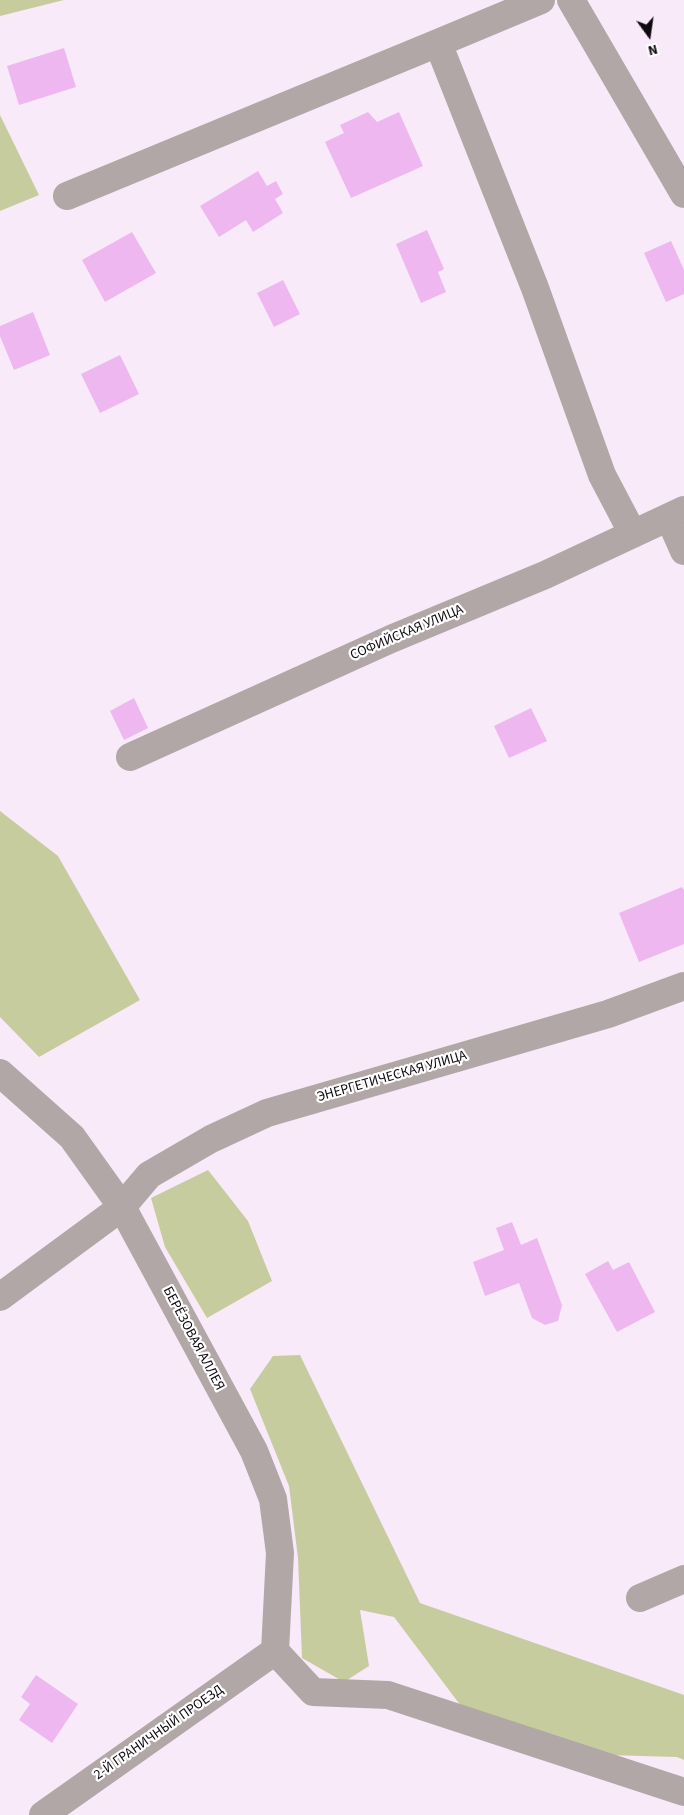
<!DOCTYPE html>
<html>
<head>
<meta charset="utf-8">
<style>
	body { margin:0 }
	#map { position:relative; width:684px; height:1815px; overflow:hidden; background:#f8eaf8; font-family:"Source Sans 3",sans-serif }
	canvas { display:block }
	.north { position:absolute; left:624px; top:10px; width:50px; height:50px; -webkit-text-stroke:4px #fff; paint-order:stroke; rotate:166deg; font-size:14px; font-weight:700; line-height:20px; text-align:center; color:#0f0a0f }
	.north::after { content:''; display:block; margin:auto; width:18px; height:22px; background:#0f0a0f; clip-path:polygon(50% 0,100% 100%,50% 72%,0 100%) }
</style>
</head>
<body>
<div id="map">
<canvas width="684" height="1815"></canvas>
<div class="north">N</div>
</div>
<script>
const ctx = document.querySelector('canvas').getContext('2d');
ctx.lineJoin = 'round';
function paint(path, color) { ctx.fillStyle = color; ctx.fill(path, 'evenodd'); }
const toPath = rows => new Path2D(rows.map(r => 'M' + r).join(''));
function stroke(path, color, width, dash) { ctx.strokeStyle = color; ctx.lineWidth = width; ctx.lineCap = dash ? 'butt' : 'round'; ctx.setLineDash(dash || []); ctx.stroke(path); }
function drawText(font, color, halo, rows, align = 'center') {
  ctx.font = font + ' "Source Sans 3",sans-serif'; ctx.lineWidth = 4.5; ctx.setLineDash([]); ctx.textBaseline = 'middle'; ctx.strokeStyle = halo; ctx.fillStyle = color; for (const [text, x, y, turn = 0] of rows) {
    ctx.save(); ctx.translate(x, y); ctx.rotate((+turn || 0) * Math.PI / 180); ctx.textAlign = isNaN(turn) ? turn : align; if (halo) ctx.strokeText(text, 0, 0); ctx.fillText(text, 0, 0); ctx.restore();
  }
}
const green = toPath([
	[0,0,64,0,0,16],
	[0,115,39,195,0,211],
	[0,811,58,856,140,1000,39,1057,0,1017],
	[208,1170,248,1221,272,1281,207,1318,165,1247,151,1198],
	[300,1355,420,1603,684,1695,684,1760,677,1757,571,1754,476,1726,394,1617,360,1610,369,1666,344,1682,302,1658,298,1558,289,1486,250,1389,273,1356]
]);
const building = toPath([
	[64,48,76,87,19,105,7,66],
	[368,112,377,122,399,112,423,166,351,198,325,142,344,133,340,125],
	[258,171,267,186,276,181,283,194,275,199,283,213,253,232,246,220,219,237,200,206],
	[427,230,444,269,438,272,446,292,421,303,396,244],
	[132,232,156,273,105,302,82,260],
	[671,241,684,270,684,294,666,302,644,253],
	[283,280,300,314,274,327,257,293],
	[33,312,50,355,14,370,0,336,0,326],
	[120,355,139,394,100,413,81,374],
	[134,698,148,728,124,740,110,711],
	[531,708,547,741,509,758,494,726],
	[682,887,684,890,684,944,639,962,619,913],
	[512,1222,521,1245,537,1238,562,1305,558,1321,545,1325,532,1318,519,1283,485,1296,473,1262,504,1250,496,1228],
	[608,1261,613,1270,629,1262,655,1312,617,1332,585,1274],
	[36,1675,78,1704,52,1743,19,1720,30,1704,21,1697]
]);
const minor = toPath([
	[541,0,438,43,535,288,602,475,633,534],
	[571,0,684,194],
	[67,196,438,43],
	[669,517,684,551],
	[130,757,391,639,545,575,684,510],
	[0,1073,72,1137,122,1207,254,1451,273,1499,280,1553,275,1651],
	[0,1297,122,1207,149,1175,211,1139,267,1113,608,1014,684,986],
	[640,1598,684,1579],
	[275,1651,313,1692,388,1695,684,1792],
	[43,1815,275,1651]
]);
const streetNames = [
	["СОФИЙСКАЯ УЛИЦА",407,633,-23],
	["ЭНЕРГЕТИЧЕСКАЯ УЛИЦА",392,1077,-16],
	["БЕРЁЗОВАЯ АЛЛЕЯ",193,1339,62],
	["2-Й ГРАНИЧНЫЙ ПРОЕЗД",159,1733,-35]
];
paint(green, '#c7cc9e');
paint(building, '#efb7f0');
stroke(minor, '#b0a7a6', 28);
drawText('14px', '#0f0a0f', '#fff', streetNames);
</script>
</body>
</html>
